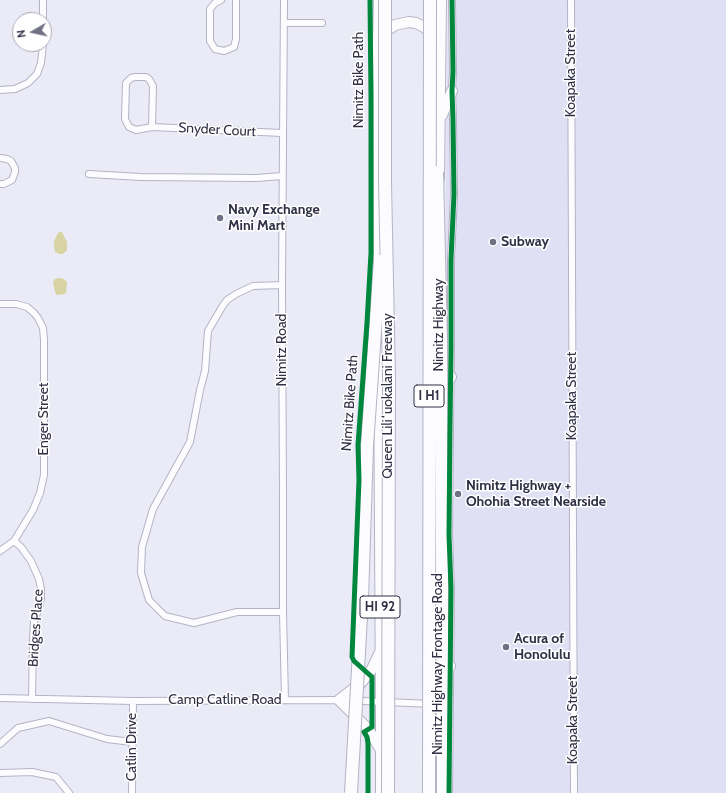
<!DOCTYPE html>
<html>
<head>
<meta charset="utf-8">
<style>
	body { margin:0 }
	#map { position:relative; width:726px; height:793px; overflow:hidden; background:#ebebf8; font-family:Cabin,sans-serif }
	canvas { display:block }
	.north { position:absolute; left:12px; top:12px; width:40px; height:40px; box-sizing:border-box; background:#fff; border:1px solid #acacb5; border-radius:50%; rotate:261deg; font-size:11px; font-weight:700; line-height:16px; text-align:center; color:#303046 }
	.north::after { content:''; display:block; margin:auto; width:14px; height:18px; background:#717184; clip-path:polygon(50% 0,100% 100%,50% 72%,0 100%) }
</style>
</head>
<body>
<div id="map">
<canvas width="726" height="793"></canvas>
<div class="north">N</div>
</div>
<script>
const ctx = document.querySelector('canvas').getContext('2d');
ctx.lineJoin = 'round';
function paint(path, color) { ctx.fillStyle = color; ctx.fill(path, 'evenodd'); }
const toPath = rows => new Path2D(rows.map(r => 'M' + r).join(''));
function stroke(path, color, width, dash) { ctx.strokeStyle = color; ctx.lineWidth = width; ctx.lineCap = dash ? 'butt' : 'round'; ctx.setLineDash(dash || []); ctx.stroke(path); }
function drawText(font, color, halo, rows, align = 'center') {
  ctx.font = font + ' Cabin,sans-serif'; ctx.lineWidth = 3; ctx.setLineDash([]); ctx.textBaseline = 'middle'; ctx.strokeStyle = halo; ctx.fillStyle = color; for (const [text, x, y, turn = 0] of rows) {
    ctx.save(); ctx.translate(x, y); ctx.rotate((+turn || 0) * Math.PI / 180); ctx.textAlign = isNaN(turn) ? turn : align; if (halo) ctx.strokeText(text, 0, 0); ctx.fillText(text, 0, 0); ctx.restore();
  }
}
const built = toPath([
	[448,0,726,0,726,793,439,793]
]);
const green = toPath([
	[60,232,62,232,67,242,67,250,63,254,60,254,55,252,54,247,54,242,56,237,58,233],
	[59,278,64,279,67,282,66,293,64,294,57,295,55,292,53,282,55,279]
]);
const street = toPath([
	[221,0,215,3,210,9,210,41,215,49,224,51,234,47,236,39,236,0],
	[284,0,282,285,283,498,283,612,285,700],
	[571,0,574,793],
	[43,20,43,0],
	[284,23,322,23],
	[0,90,15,89,28,83,37,74,41,63,43,44],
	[152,127,153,86,149,79,146,77,135,77,131,78,126,83,125,119,129,127,136,130,152,127,282,133],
	[0,158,7,159,11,161,15,168,15,172,12,180,4,184,0,184],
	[89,174,141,177,256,178,282,176],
	[282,285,253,286,236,294,227,300,222,307,208,331,205,371,200,390,190,442,153,509,142,547,141,573,149,600,165,616,194,623,237,612,283,612],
	[0,304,16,304,27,307,34,313,38,318,43,328,44,340,44,475,40,493,33,510,14,541,0,551],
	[14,541,21,547,31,561,39,579,41,589,41,598,39,608,34,621,33,640,32,699],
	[0,698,133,701,339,700,432,704,444,706],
	[0,744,18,728,49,721,107,739,132,742],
	[0,773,32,772,56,777,69,793],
	[132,793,133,701],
	[449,793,451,588,449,535,450,427,451,348,451,260,454,194,453,120,452,91,453,71,452,0]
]);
const primary = toPath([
	[379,0,378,44,379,269],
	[381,36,389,29,395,25,409,22,416,23,424,27,432,34,434,37],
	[442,115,452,91],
	[439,179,441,0],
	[379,345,381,717,381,793],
	[440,394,451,377],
	[435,605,436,551],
	[379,654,372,669,361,683,339,700,368,729,381,750],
	[432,688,450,666]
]);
const highway = toPath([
	[443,763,443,793]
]);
const highwayBridge = toPath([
	[385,0,385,182,389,378,388,793],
	[437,172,441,341,443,763],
	[351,793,362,599,367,446,380,261],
	[429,793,430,0]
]);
const cycleway = toPath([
	[368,793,368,743,367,737,364,732,372,727,372,677,354,661,352,657,359,480,358,445,367,323,371,253,371,97,370,0],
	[449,793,451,588,449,535,450,427,451,348,451,260,454,194,453,120,452,91,453,71,452,0]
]);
const markers = [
	[220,218,4,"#717184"],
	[493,242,4,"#717184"],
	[458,494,4,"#717184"],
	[506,647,4,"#717184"]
];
const shields = [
	[429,396,30],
	[380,607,40]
];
const shieldNames = [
	["I H1",429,396],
	["HI 92",380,607]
];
const streetNames = [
	["Koapaka Street",571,73,-90],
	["Nimitz Bike Path",359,80,-90],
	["Snyder Court",217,130,3],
	["Nimitz Highway",439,325,-90],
	["Nimitz Road",282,350,-90],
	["Queen Liliʻuokalani Freeway",388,396,-90],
	["Koapaka Street",572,396,-90],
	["Nimitz Bike Path",350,403,-86],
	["Enger Street",44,419,-90],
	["Bridges Place",36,628,-86],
	["Nimitz Highway Frontage Road",438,664,-90],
	["Camp Catline Road",225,700],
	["Koapaka Street",573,720,-90],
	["Catlin Drive",132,747,-90]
];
const poiNames = [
	["Navy Exchange",228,210],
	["Mini Mart",228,226],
	["Subway",501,242],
	["Nimitz Highway +",466,486],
	["Ohohia Street Nearside",466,502],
	["Acura of",514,639],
	["Honolulu",514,655]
];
paint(built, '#e0e0f5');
paint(green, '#d7d3a2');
stroke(street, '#b4b3c4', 8);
stroke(primary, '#b4b3c4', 12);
stroke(highway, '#b4b3c4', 14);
stroke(street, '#fcfcfe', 6);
stroke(primary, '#fcfcfe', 10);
stroke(highway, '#fcfcfe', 12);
stroke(highwayBridge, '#b4b3c4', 14, []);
stroke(highwayBridge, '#fcfcfe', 12);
stroke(cycleway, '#00873e', 5);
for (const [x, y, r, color] of markers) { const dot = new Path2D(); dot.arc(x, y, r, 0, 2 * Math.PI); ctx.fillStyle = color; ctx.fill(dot); stroke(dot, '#fff', 1.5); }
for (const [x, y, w] of shields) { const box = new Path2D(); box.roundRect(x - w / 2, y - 11, w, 22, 3); ctx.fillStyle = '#fff'; ctx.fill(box); stroke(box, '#303046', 1); }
drawText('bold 13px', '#303046', null, shieldNames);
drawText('14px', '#303046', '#fff', streetNames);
drawText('bold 14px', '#303046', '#fff', poiNames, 'left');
</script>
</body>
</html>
